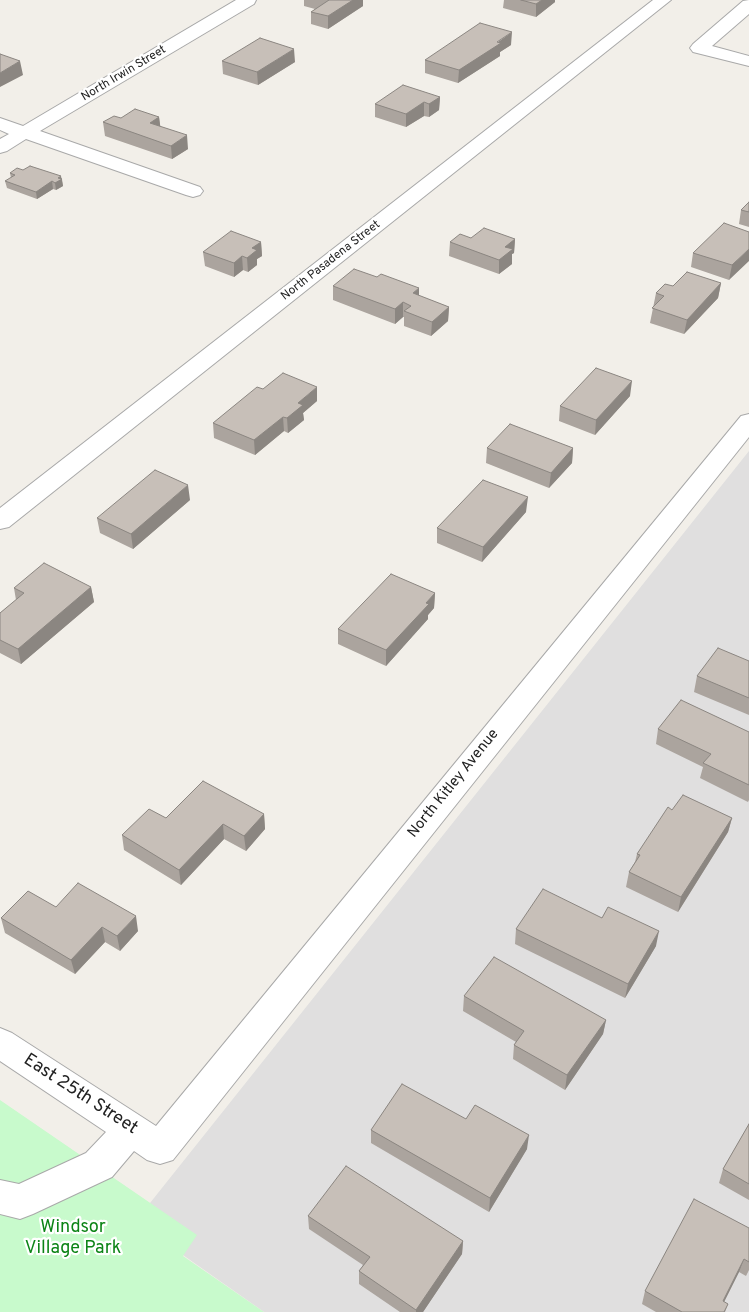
<!DOCTYPE html>
<html>
<head>
<meta charset="utf-8">
<style>
	body { margin:0 }
	canvas { display:block; background:#f2efe9 }
</style>
</head>
<body>
<canvas width="749" height="1312"></canvas>
<script>
const ctx = document.querySelector('canvas').getContext('2d');
ctx.lineJoin = 'round';
function paint(path, color) { ctx.fillStyle = color; ctx.fill(path, 'evenodd'); }
const toPath = rows => new Path2D(rows.map(r => 'M' + r).join(''));
function stroke(path, color, width, dash) { ctx.strokeStyle = color; ctx.lineWidth = width; ctx.lineCap = dash ? 'butt' : 'round'; ctx.setLineDash(dash || []); ctx.stroke(path); }
function drawText(font, color, halo, rows, align = 'center') {
  ctx.font = font + ' Overpass,sans-serif'; ctx.lineWidth = 4.5; ctx.setLineDash([]); ctx.textBaseline = 'middle'; ctx.strokeStyle = halo; ctx.fillStyle = color; for (const [text, x, y, turn = 0] of rows) {
    ctx.save(); ctx.translate(x, y); ctx.rotate((+turn || 0) * Math.PI / 180); ctx.textAlign = isNaN(turn) ? turn : align; if (halo) ctx.strokeText(text, 0, 0); ctx.fillText(text, 0, 0); ctx.restore();
  }
}
const residential = toPath([
	[749,451,749,1312,264,1312,183,1255,150,1203]
]);
const park = toPath([
	[0,1100,197,1235,183,1256,264,1312,0,1312]
]);
const minor = toPath([
	[236,0,256,0,254,4,40,131,200,187,203,191,200,195,193,197,186,195,26,139,7,151,0,153,0,139,9,134,0,130,0,118,23,126,236,0],
	[653,0,671,0,9,527,0,529,0,508,653,0],
	[749,0,749,14,712,46,749,56,749,66,693,52,690,48,693,44,743,1,749,0],
	[749,414,749,437,173,1160,160,1164,147,1160,134,1151,112,1177,33,1214,20,1219,0,1214,0,1180,19,1184,86,1153,106,1132,0,1061,0,1028,12,1033,156,1126,741,416,749,414]
]);
const wall = toPath([
	[304,0,363,0,363,6,328,29,311,24,311,12,315,9,304,6],
	[504,0,555,0,555,2,536,17,503,8],
	[511,45,500,52,500,56,458,83,425,73,425,60],
	[222,61,295,62,258,85,223,74],
	[440,97,439,110,429,117,424,116,406,127,375,117,375,104],
	[159,117,160,126,188,149,172,159,105,136,103,122,121,118],
	[23,170,62,179,63,186,56,190,53,189,37,199,7,188,5,181,11,178,10,173],
	[749,202,749,227,739,224,741,210],
	[749,232,729,280,691,267,693,253],
	[471,238,515,239,514,253,512,254,512,264,499,274,449,256,450,242],
	[261,242,262,256,257,259,257,265,248,272,243,270,234,277,205,266,203,252],
	[721,283,718,298,684,334,650,323,656,293,673,286],
	[333,286,419,296,449,307,448,321,431,336,404,326,404,317,403,317,395,324,333,300],
	[263,389,317,401,303,413,304,420,288,433,284,431,255,455,214,438,213,423],
	[630,396,595,435,559,421,560,406],
	[487,448,573,448,572,463,549,488,486,463],
	[190,500,133,549,100,533,97,518],
	[526,512,482,562,437,543,437,528],
	[91,587,94,602,21,664,0,653,0,613,16,600,14,588],
	[435,593,434,608,428,615,428,619,386,666,338,644,338,629],
	[749,661,749,715,694,692,697,676],
	[658,729,749,732,749,800,748,802,700,778,703,767,656,744],
	[672,810,732,818,728,832,678,912,626,887,629,872,635,862,637,854],
	[264,814,265,829,246,851,224,839,181,885,124,850,122,835,166,818],
	[56,907,138,931,120,951,105,942,75,974,5,933,1,918],
	[602,918,656,946,625,998,515,944,516,929],
	[464,996,606,1020,603,1034,565,1090,513,1059,514,1045,516,1042,463,1011],
	[466,1119,527,1149,489,1212,371,1143,371,1130],
	[749,1124,749,1200,719,1183,723,1169],
	[308,1216,463,1241,462,1254,423,1312,400,1312,359,1284,359,1271,363,1265,309,1229],
	[749,1228,749,1270,746,1276,739,1272,724,1302,728,1304,725,1312,656,1312,642,1304,645,1291]
]);
const shadedWall = toPath([
	[353,0,363,0,363,6,328,29,328,16],
	[542,0,555,0,555,2,536,17,536,4],
	[512,32,511,45,500,52,500,56,458,83,459,70],
	[294,49,295,62,258,85,257,72],
	[20,61,23,75,0,87,0,73],
	[440,97,439,110,429,117,429,104],
	[424,102,424,116,406,127,406,114],
	[159,117,161,131,150,123],
	[187,135,188,149,172,159,171,146],
	[61,176,63,186,56,190,55,183,58,178],
	[52,181,53,189,37,199,36,192],
	[515,239,514,253,512,254,512,264,499,274,499,260,505,247],
	[261,242,262,256,257,259,257,265,248,272,247,258,252,248],
	[749,249,749,261,729,280,732,265],
	[242,256,243,270,234,277,234,263],
	[721,283,718,298,684,334,687,320],
	[419,288,419,303,413,293],
	[403,302,403,317,395,324,395,309],
	[449,307,448,321,431,336,432,322],
	[632,381,630,396,595,435,596,420],
	[317,387,317,401,303,413,304,420,288,433,287,418,298,403],
	[283,417,284,431,255,455,254,440],
	[573,448,572,463,549,488,551,473],
	[188,485,190,500,133,549,131,534],
	[528,497,526,512,482,562,483,547],
	[91,587,94,602,21,664,18,649],
	[435,593,434,608,428,615,428,619,386,666,386,650],
	[264,814,265,829,246,851,244,836],
	[732,818,728,832,678,912,681,897],
	[223,824,224,839,181,885,179,870],
	[136,916,138,931,120,951,117,936],
	[102,927,105,942,75,974,71,960],
	[659,931,656,946,625,998,628,984],
	[606,1020,603,1034,565,1090,567,1075],
	[529,1135,527,1149,489,1212,490,1198],
	[463,1241,462,1254,423,1312,416,1312,416,1310],
	[744,1259,739,1272,719,1312,723,1301]
]);
const building = toPath([
	[329,0,353,0,328,16,311,12,329,0],
	[521,0,542,0,536,4,521,0],
	[480,23,512,32,497,42,501,43,459,70,425,60,480,23],
	[260,38,294,49,257,72,222,61,260,38],
	[0,54,20,61,0,73,0,54],
	[403,85,440,97,429,104,424,102,406,114,375,104,403,85],
	[135,109,159,117,150,123,187,135,171,146,103,122,114,116,121,118,135,109],
	[30,166,61,176,58,178,62,179,55,183,52,181,36,192,5,181,15,175,10,173,17,168,23,170,30,166],
	[749,202,749,212,741,210,749,202],
	[724,223,749,232,749,249,732,265,693,253,724,223],
	[484,228,515,239,505,247,513,249,499,260,450,242,460,234,471,238,484,228],
	[231,231,261,242,252,248,257,250,247,258,242,256,234,263,203,252,231,231],
	[354,269,377,277,381,274,419,288,413,293,449,307,432,322,404,311,411,306,403,302,395,309,333,286,354,269],
	[687,272,721,283,687,320,652,308,664,296,656,293,665,284,673,286,687,272],
	[596,368,632,381,596,420,560,406,596,368],
	[283,373,317,387,298,403,303,405,287,418,283,417,254,440,213,423,257,387,263,389,283,373],
	[510,424,573,448,551,473,487,448,510,424],
	[155,470,188,485,131,534,97,518,155,470],
	[483,480,528,497,483,547,437,528,483,480],
	[44,563,91,587,18,649,0,640,0,613,24,593,14,588,44,563],
	[391,574,435,593,426,603,429,604,386,650,338,629,391,574],
	[718,648,749,661,749,698,697,676,718,648],
	[681,700,749,732,749,785,703,763,711,754,658,729,681,700],
	[203,781,264,814,244,836,223,824,179,870,122,835,149,809,166,818,203,781],
	[683,795,732,818,681,897,629,872,640,855,637,854,668,807,672,810,683,795],
	[78,883,136,916,117,936,102,927,71,960,1,918,28,891,56,907,78,883],
	[543,889,602,918,608,907,659,931,628,984,516,929,543,889],
	[494,957,606,1020,567,1075,514,1045,524,1031,464,996,494,957],
	[402,1084,466,1119,475,1105,529,1135,490,1198,371,1130,402,1084],
	[749,1124,749,1184,723,1169,749,1124],
	[346,1166,463,1241,416,1310,359,1271,370,1257,308,1216,346,1166],
	[694,1199,749,1228,749,1262,744,1259,723,1301,728,1304,724,1312,682,1312,645,1291,694,1199]
]);
const farStreetnames = [
	["North Irwin Street",124,74,-31],
	["North Pasadena Street",331,261,-38]
];
const streetNames = [
	["North Kitley Avenue",454,784,-51]
];
const nearStreetnames = [
	["East 25th Street",80,1095,33]
];
const nearParknames = [
	["Windsor",73,1228],
	["Village Park",73,1249]
];
paint(residential, '#e0dfdf');
paint(park, '#c8facc');
stroke(minor, '#a9a9a9', 2);
paint(minor, '#fff');
paint(wall, '#aba49e');
paint(shadedWall, '#8b8681');
paint(building, '#c7bfb8');
stroke(building, '#8b8681', 1);
drawText('12px', '#222', '#fff', farStreetnames);
drawText('15px', '#222', '#fff', streetNames);
drawText('18px', '#222', '#fff', nearStreetnames);
drawText('18px', '#0c8416', '#fff', nearParknames);
</script>
</body>
</html>
